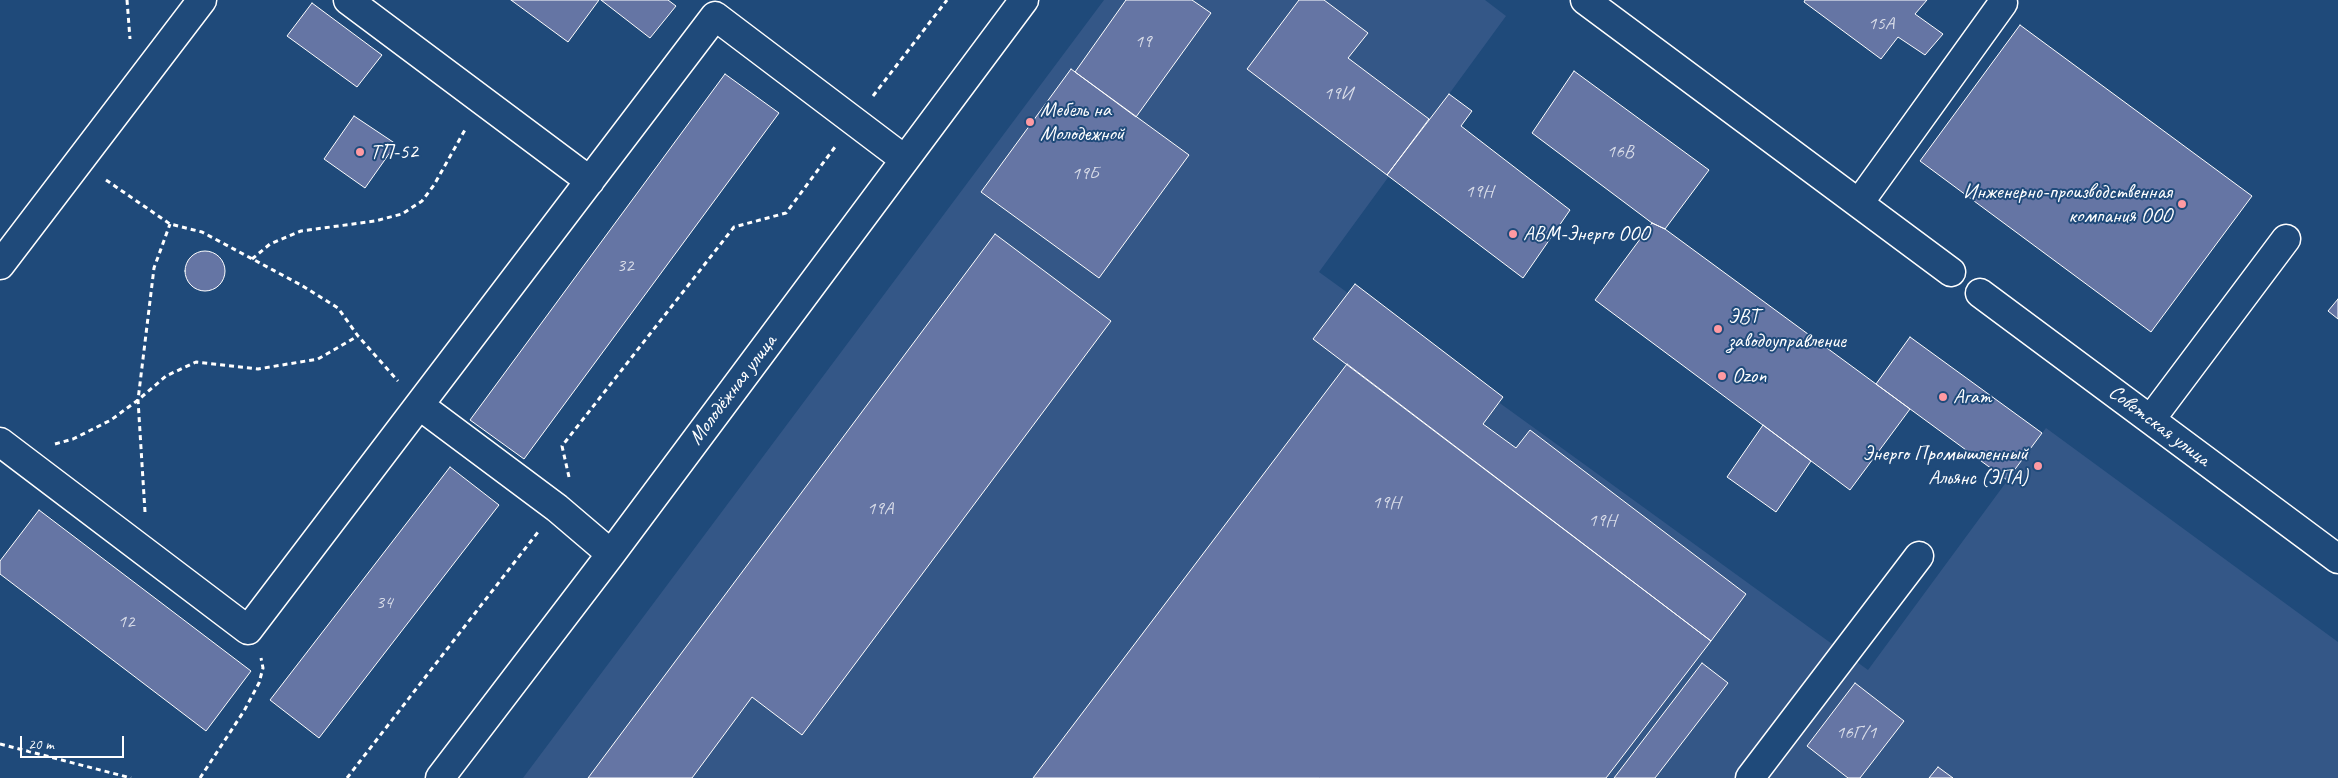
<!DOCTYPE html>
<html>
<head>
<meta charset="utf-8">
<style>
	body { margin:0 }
	#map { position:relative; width:2338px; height:778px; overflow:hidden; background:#1f4a7a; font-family:Caveat,sans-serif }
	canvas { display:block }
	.scale { position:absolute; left:20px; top:736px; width:104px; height:22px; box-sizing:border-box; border:2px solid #fff; border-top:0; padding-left:6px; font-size:15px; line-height:18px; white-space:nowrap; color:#fff; -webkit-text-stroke:4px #1f4a7a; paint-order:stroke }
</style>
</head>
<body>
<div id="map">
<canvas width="2338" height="778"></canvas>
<div class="scale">20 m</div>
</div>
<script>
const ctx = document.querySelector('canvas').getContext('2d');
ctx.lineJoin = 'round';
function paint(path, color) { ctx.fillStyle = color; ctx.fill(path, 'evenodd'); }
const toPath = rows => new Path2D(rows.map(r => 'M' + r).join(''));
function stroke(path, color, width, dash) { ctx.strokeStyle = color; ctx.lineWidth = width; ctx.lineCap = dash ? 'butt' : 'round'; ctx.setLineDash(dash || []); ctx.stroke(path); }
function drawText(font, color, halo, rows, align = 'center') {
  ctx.font = font + ' Caveat,sans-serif'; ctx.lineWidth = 4; ctx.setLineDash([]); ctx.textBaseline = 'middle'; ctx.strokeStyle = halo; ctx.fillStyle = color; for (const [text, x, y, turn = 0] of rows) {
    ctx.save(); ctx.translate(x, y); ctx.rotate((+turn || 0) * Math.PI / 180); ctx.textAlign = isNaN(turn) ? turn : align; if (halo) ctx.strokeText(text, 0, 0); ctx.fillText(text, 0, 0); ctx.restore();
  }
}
const built = toPath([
	[1104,0,1485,0,1506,16,1319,272,1868,670,2046,428,2338,642,2338,778,523,778]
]);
const building = toPath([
	[511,0,599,0,568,42,511,0],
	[601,0,668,0,676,6,650,38,601,0],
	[1126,0,1192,0,1211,13,1136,117,1075,72,1126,0],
	[1299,0,1324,0,1368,33,1348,58,1429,119,1387,175,1247,69,1299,0],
	[1805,0,1927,0,1915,14,1943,34,1925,55,1898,37,1881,59,1804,2,1805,0],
	[312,3,382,55,357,87,287,36,312,3],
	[2020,25,2252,196,2151,332,1920,161,2020,25],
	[1071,69,1189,155,1099,278,981,192,1071,69],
	[1574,71,1709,170,1665,229,1652,223,1532,133,1574,71],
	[725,74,779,113,524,459,470,420,725,74],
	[1449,94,1472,111,1461,126,1570,210,1523,278,1387,175,1449,94],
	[354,116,396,144,365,188,324,159,354,116],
	[1652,223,1665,229,1910,409,1850,490,1595,300,1652,223],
	[995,234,1111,321,802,735,752,697,692,778,588,778,995,234],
	'185 271a20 20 0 1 1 40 0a20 20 0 1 1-40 0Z',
	[1355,284,1503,397,1483,424,1516,448,1530,430,1746,594,1711,641,1313,339,1355,284],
	[2338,299,2338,319,2328,311,2338,299],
	[1910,337,2042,433,2007,480,1876,384,1910,337],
	[1347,364,1711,641,1606,778,1033,778,1347,364],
	[1763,425,1811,461,1776,512,1727,477,1763,425],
	[450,467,499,505,319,738,270,700,450,467],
	[39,510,251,671,206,731,0,574,0,561,39,510],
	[1702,663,1728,683,1655,778,1614,778,1702,663],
	[1855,683,1904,721,1860,778,1848,778,1807,746,1855,683],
	[1938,767,1953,778,1929,778,1938,767]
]);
const path = toPath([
	[127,0,130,39],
	[873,96,947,0],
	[106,180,170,224,202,232,301,285,338,308,358,336,398,381],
	[252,259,270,244,301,231,375,221,402,214,422,201,434,185,466,128],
	[55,444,73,439,111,420,138,400,166,376,196,362,258,369,318,359,358,336],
	[569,477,562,446,734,227,786,213,835,147],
	[145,512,138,400,154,268,170,224],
	[0,744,131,778],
	[200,778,244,711,259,683,263,668,261,658],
	[347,778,538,532]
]);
const minor = toPath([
	[348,0,590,181],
	[1585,0,1951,272],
	[1859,203,2003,3],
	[0,265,202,0],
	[1980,293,2338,559],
	[419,405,557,508,611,554],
	[2151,419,2286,239],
	[0,442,248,630,715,16,904,159],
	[440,778,611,554,1024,0],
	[1750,778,1919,556]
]);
const markers = [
	[1030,122,5,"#ff9aa2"],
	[360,152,5,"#ff9aa2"],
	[2182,204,5,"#ff9aa2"],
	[1513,234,5,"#ff9aa2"],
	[1718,329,5,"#ff9aa2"],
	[1722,376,5,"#ff9aa2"],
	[1943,397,5,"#ff9aa2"],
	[2038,466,5,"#ff9aa2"]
];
const numberNames = [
	["15А",1881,24],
	["19",1143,42],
	["19И",1338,94],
	["16В",1620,152],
	["19Б",1085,174],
	["19Н",1479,192],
	["32",625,266],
	["19Н",1386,503],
	["19А",880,509],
	["19Н",1602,521],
	["34",384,603],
	["12",126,622],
	["16Г/1",1856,733]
];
const poiNames = [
	["Мебель на",1040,110],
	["Молодежной",1040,134],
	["ТП-52",370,152],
	["Инженерно-производственная",2172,192,"right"],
	["компания ООО",2172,216,"right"],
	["АВМ-Энерго ООО",1523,234],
	["ЭВТ",1728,317],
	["заводоуправление",1728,341],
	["Ozon",1732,376],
	["Агат",1953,397],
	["Энерго Промышленный",2028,454,"right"],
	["Альянс (ЭПА)",2028,478,"right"]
];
const streetNames = [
	["Молодёжная улица",733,390,-53],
	["Советская улица",2159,426,37]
];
paint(built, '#345787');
paint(building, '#6575a4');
stroke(building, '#fff', 1);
stroke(minor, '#fff', 31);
stroke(path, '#fff', 3, [5, 4]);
stroke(minor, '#1f4a7a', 28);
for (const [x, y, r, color] of markers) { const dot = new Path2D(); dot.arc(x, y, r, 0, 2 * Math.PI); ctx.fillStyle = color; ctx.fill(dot); stroke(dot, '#1f4a7a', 2); }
drawText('19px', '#d8dce8', null, numberNames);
drawText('21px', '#fff', '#1f4a7a', poiNames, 'left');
drawText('21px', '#fff', '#1f4a7a', streetNames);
</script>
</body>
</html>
